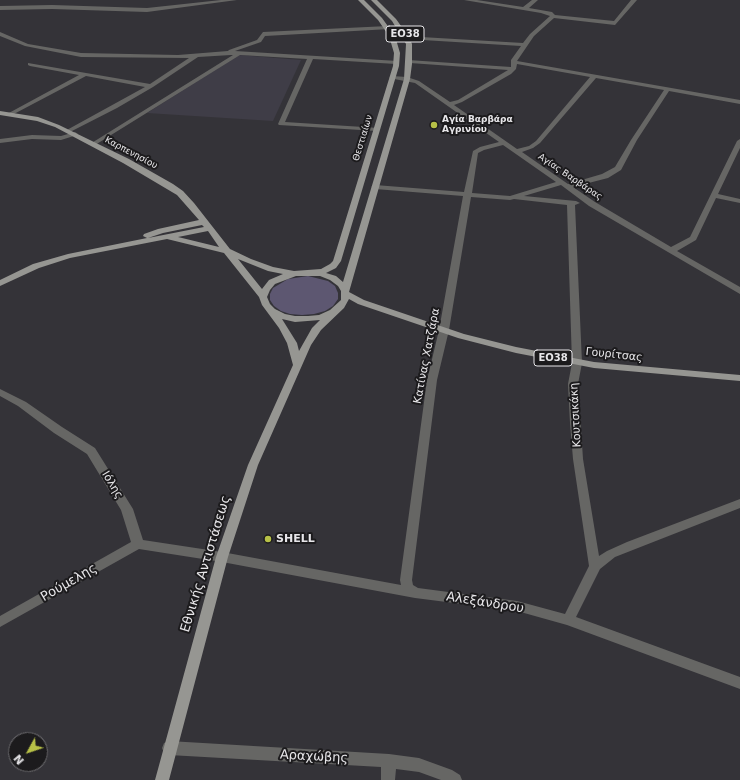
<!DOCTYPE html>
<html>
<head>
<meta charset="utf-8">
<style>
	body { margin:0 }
	#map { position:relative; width:740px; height:780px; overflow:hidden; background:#343338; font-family:"DejaVu Sans",sans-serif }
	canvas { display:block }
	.north { position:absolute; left:8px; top:732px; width:40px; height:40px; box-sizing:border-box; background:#1c1b1d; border:1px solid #6d6c6f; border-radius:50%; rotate:230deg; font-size:11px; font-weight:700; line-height:16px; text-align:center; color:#e7e6e9 }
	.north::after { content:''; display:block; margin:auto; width:14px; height:18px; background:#b7c147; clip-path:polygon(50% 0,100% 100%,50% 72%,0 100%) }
</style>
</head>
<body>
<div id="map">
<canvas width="740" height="780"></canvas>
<div class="north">N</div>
</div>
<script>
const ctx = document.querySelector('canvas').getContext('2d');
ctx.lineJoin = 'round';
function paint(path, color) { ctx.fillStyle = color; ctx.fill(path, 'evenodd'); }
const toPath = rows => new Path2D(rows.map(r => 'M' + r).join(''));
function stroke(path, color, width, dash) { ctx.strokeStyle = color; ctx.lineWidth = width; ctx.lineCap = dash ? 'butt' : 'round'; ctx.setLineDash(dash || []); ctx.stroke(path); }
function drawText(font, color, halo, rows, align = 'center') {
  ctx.font = font + ' "DejaVu Sans",sans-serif'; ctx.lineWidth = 4; ctx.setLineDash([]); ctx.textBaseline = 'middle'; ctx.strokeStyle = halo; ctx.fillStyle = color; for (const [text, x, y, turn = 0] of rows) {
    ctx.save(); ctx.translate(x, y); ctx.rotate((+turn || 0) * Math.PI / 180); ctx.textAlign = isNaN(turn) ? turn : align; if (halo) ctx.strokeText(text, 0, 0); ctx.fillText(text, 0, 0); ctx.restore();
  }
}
const built = toPath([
	[239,55,301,60,273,121,147,113]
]);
const green = toPath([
	[308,276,328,281,335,286,338,293,338,299,333,306,325,311,314,314,302,315,290,314,281,311,274,306,270,300,270,294,273,288,288,279]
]);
const minor = toPath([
	[221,0,237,0,147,12,52,9,0,10,0,6,52,5,147,8,221,0],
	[464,0,477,0,523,7,532,0,538,0,529,8,552,12,555,15,614,21,631,0,637,0,615,25,554,18,534,36,517,61,740,100,740,104,669,91,637,140,621,170,608,178,573,187,595,202,671,247,690,237,737,141,740,139,740,148,718,194,740,199,740,203,716,198,696,240,677,251,740,287,740,294,589,206,561,185,524,196,576,201,580,203,575,205,582,363,578,384,583,459,599,556,607,551,627,542,740,499,740,508,615,557,600,569,576,617,740,677,740,689,567,625,517,611,415,598,222,562,139,549,0,627,0,616,131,542,121,510,87,454,54,433,18,406,0,396,0,389,26,402,62,427,95,448,133,509,143,540,222,552,401,585,400,580,427,380,439,330,463,196,375,189,371,187,375,185,464,192,473,151,480,147,499,142,415,83,389,78,392,76,407,77,419,81,450,102,458,100,508,70,410,63,407,61,408,60,511,67,511,60,521,46,406,39,404,38,404,36,523,43,530,34,550,16,541,13,464,0],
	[517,64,590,77,536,141,529,146,517,149,454,105,462,102,511,74,516,69,517,64],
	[596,78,664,90,631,140,615,167,602,174,568,184,522,152,533,148,540,143,596,78],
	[503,145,556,182,510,196,472,193,478,153,484,150,503,145],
	[471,197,510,200,514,199,567,205,572,363,568,384,570,423,573,459,589,566,565,614,517,601,418,588,413,585,412,580,437,380,449,330,471,197],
	[388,26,390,27,390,29,265,36,261,42,235,51,398,61,399,62,396,64,313,59,285,122,379,128,379,130,377,131,279,125,278,124,307,59,240,55,95,145,90,144,233,55,231,55,198,57,153,87,117,108,70,132,65,131,145,87,86,76,12,115,7,114,79,75,30,66,28,65,28,63,150,84,189,58,81,57,25,46,0,36,0,32,28,44,81,53,178,55,228,51,229,50,257,40,263,32,388,26],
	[75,132,78,134,77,135,61,140,32,139,0,143,0,139,32,135,61,136,75,132],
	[169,741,389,754,419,758,452,770,460,775,462,780,441,780,419,772,396,769,395,780,381,780,381,767,169,755,164,753,162,748,164,743,169,741]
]);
const major = toPath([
	[358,0,364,0,382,18,395,36,400,53,399,66,341,261,336,268,326,273,336,276,343,282,404,79,406,44,392,21,371,0,377,0,396,19,409,37,412,44,412,64,410,79,349,292,364,300,464,334,516,347,594,362,740,375,740,381,594,368,516,353,458,338,358,304,349,299,344,308,321,330,311,345,258,465,228,557,169,780,155,780,216,557,248,465,293,365,287,343,279,328,262,305,259,297,224,253,167,239,70,258,39,268,0,286,0,280,33,264,68,254,147,238,143,236,144,234,158,229,199,220,177,195,123,163,55,127,37,121,0,115,0,111,38,117,59,125,129,159,173,184,183,191,194,203,230,249,251,259,273,267,294,271,321,269,330,264,333,261,393,66,394,53,389,36,378,20,358,0],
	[202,225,204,227,148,238,163,233,202,225],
	[208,231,219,247,178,237,208,231],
	[238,259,268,271,283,274,269,280,262,289,238,259],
	[296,276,320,276,330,280,338,286,341,291,341,300,330,310,319,315,308,316,295,316,285,314,275,309,270,304,267,297,270,290,275,284,296,276],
	[282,319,295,322,320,320,312,328,299,351,297,343,282,319]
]);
const markers = [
	[434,125,4,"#b7c147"],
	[268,539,4,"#b7c147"]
];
const farPoinames = [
	["Αγία Βαρβάρα",442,120],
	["Αγρινίου",442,130]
];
const farStreetnames = [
	["Θεστιαίων",363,138,-73],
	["Καρπενησίου",131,153,28],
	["Αγίας Βαρβάρας",570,177,34]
];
const shields = [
	[405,34,38],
	[553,358,38]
];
const shieldNames = [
	["ΕΟ38",405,34],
	["ΕΟ38",553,358]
];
const streetNames = [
	["Γουρίτσας",614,355,6],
	["Κατίνας Χατζάρα",427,356,-79],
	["Κουτσικάκη",576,415,-93],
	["Ιόλης",112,485,59]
];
const poiNames = [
	["SHELL",276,539]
];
const nearStreetnames = [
	["Εθνικής Αντιστάσεως",206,564,-73],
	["Ρούμελης",69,583,-30],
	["Αλεξάνδρου",485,603,9],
	["Αραχώβης",314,757,3]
];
paint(built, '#3f3d47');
paint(green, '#5d5771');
paint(minor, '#666664');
paint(major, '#969692');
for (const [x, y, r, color] of markers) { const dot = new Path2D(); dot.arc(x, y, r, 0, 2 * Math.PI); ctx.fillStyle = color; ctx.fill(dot); stroke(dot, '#1c1b1d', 1.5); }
drawText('bold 9px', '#e7e6e9', '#1c1b1d', farPoinames, 'left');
drawText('9px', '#e7e6e9', '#1c1b1d', farStreetnames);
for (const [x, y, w] of shields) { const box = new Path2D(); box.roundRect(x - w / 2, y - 8, w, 16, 3); ctx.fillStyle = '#1c1b1d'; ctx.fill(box); stroke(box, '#e7e6e9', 1); }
drawText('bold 10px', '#e7e6e9', null, shieldNames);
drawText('11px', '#e7e6e9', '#1c1b1d', streetNames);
drawText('bold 11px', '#e7e6e9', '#1c1b1d', poiNames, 'left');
drawText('13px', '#e7e6e9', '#1c1b1d', nearStreetnames);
</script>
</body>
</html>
